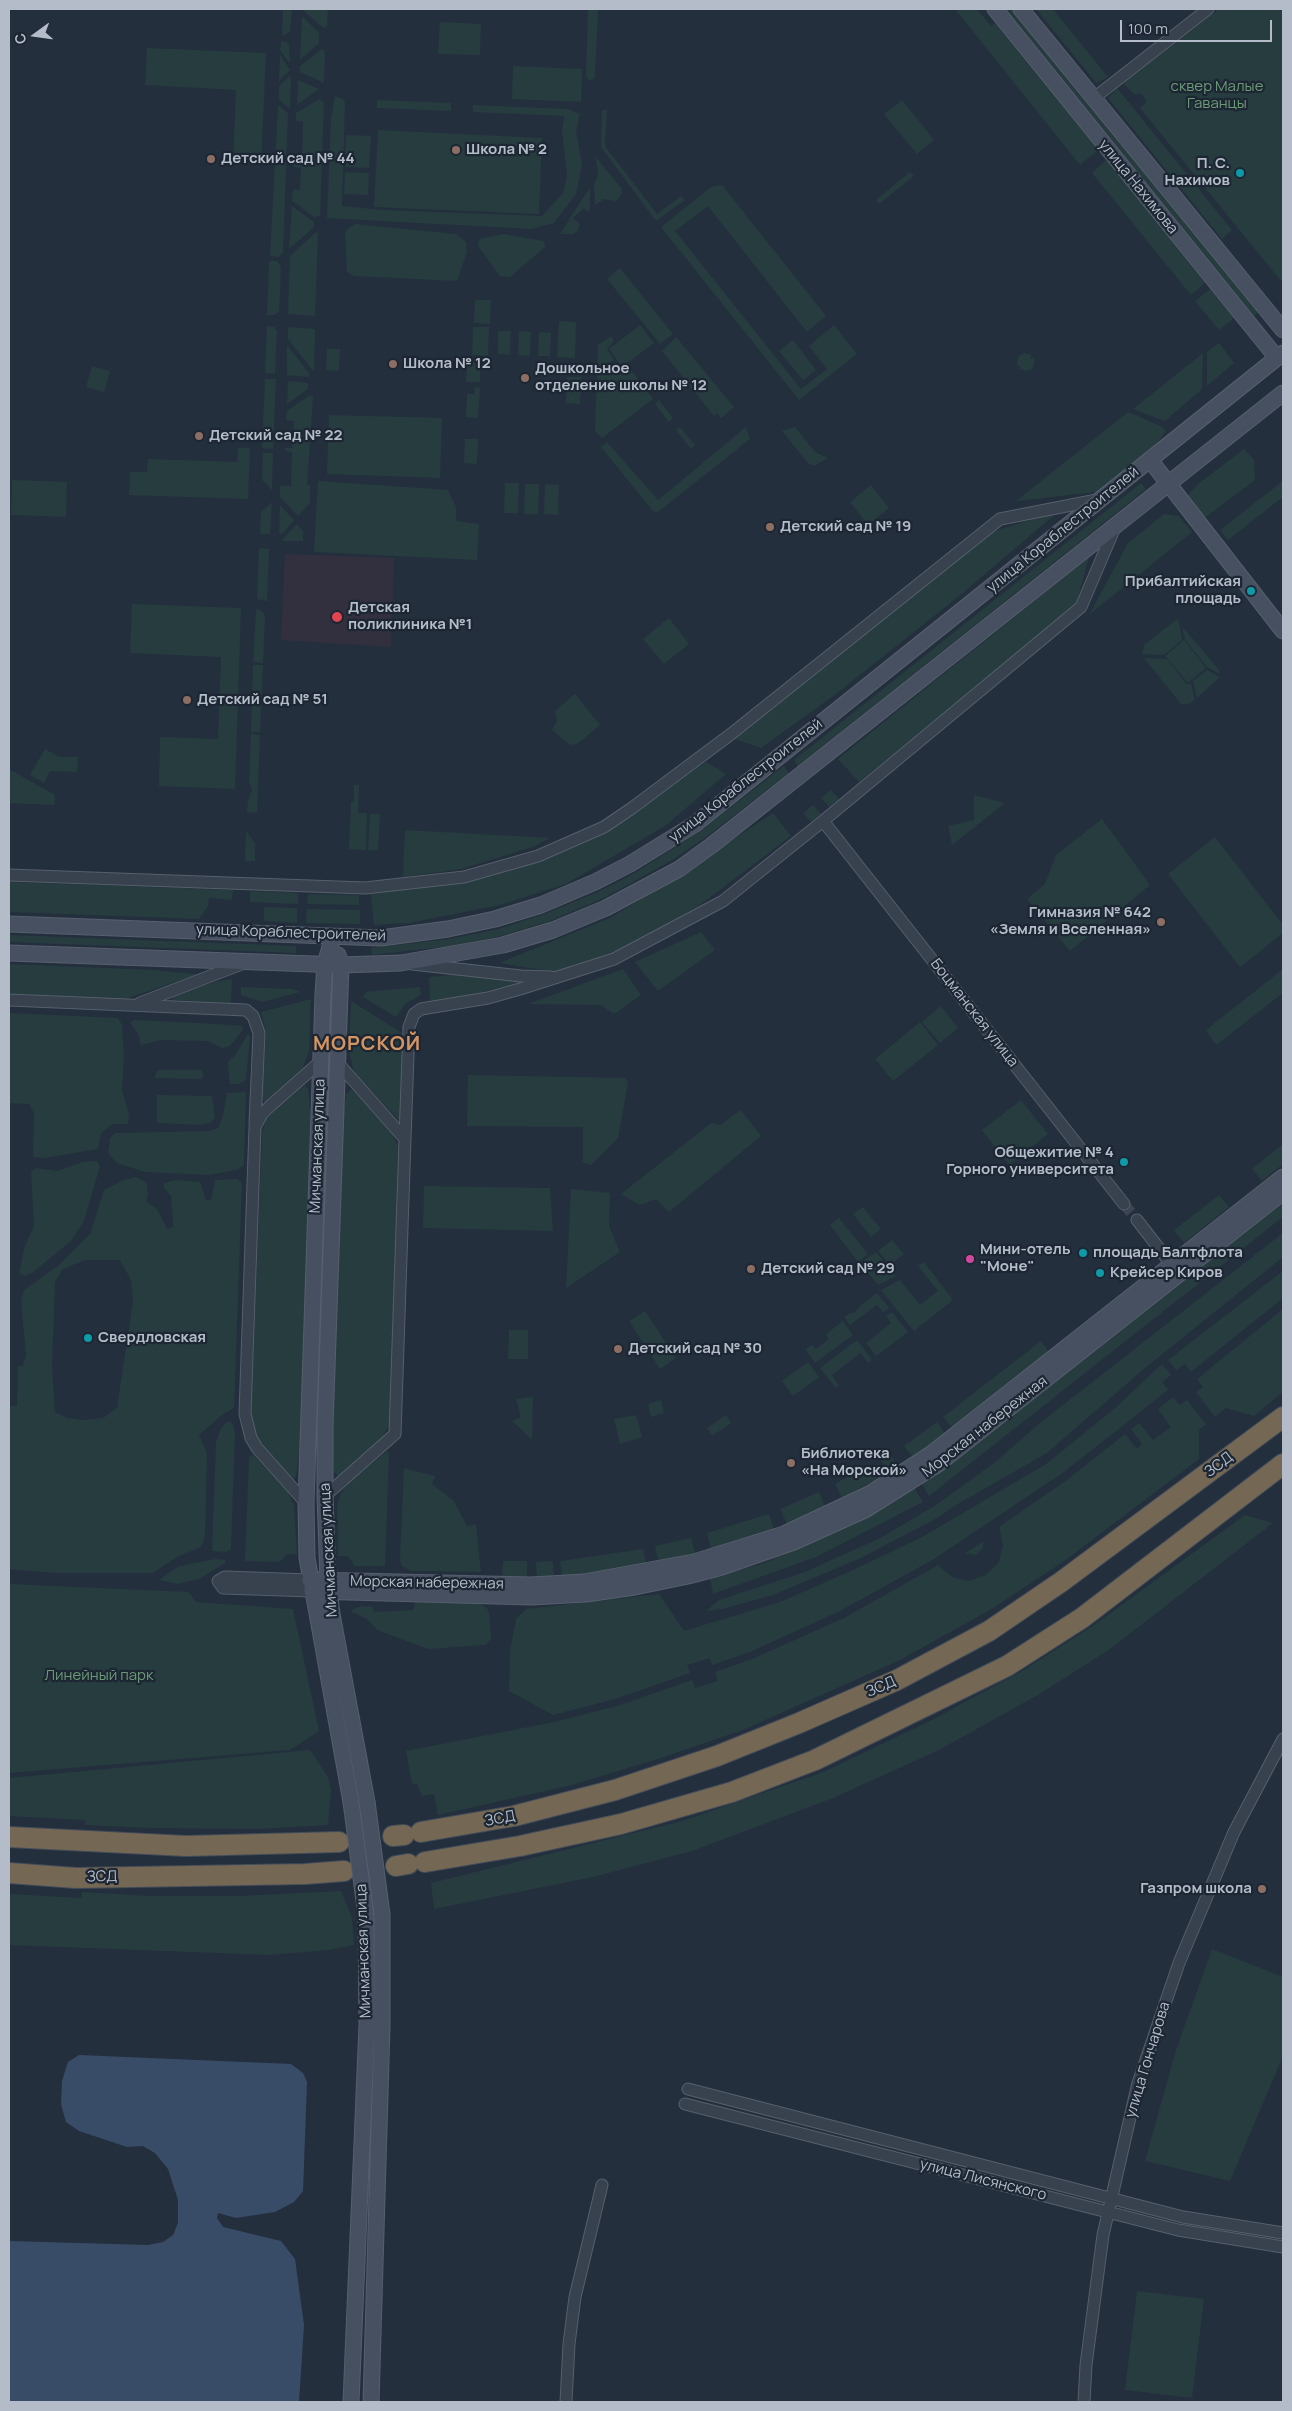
<!DOCTYPE html>
<html>
<head>
<meta charset="utf-8">
<style>
	body { margin:0 }
	#map { position:relative; width:1292px; height:2411px; overflow:hidden; background:#242f3e; font-family:Manrope,sans-serif }
	canvas { display:block }
	.frame { position:absolute; inset:0; border:10px solid #b4bcc9; pointer-events:none }
	.north { position:absolute; left:10px; top:10px; width:50px; height:50px; -webkit-text-stroke:4px #1d2633; paint-order:stroke; rotate:256deg; font-size:14px; font-weight:700; line-height:20px; text-align:center; color:#b4bcc9 }
	.north::after { content:''; display:block; margin:auto; width:18px; height:22px; background:#b4bcc9; clip-path:polygon(50% 0,100% 100%,50% 72%,0 100%) }
	.scale { position:absolute; left:1120px; top:20px; width:152px; height:22px; box-sizing:border-box; border:2px solid #b4bcc9; border-top:0; padding-left:6px; font-size:15px; line-height:18px; white-space:nowrap; color:#b4bcc9; -webkit-text-stroke:4px #1d2633; paint-order:stroke }
</style>
</head>
<body>
<div id="map">
<canvas width="1292" height="2411"></canvas>
<div class="frame"></div>
<div class="north">С</div>
<div class="scale">100 m</div>
</div>
<script>
const ctx = document.querySelector('canvas').getContext('2d');
ctx.lineJoin = 'round';
function paint(path, color) { ctx.fillStyle = color; ctx.fill(path, 'evenodd'); }
const toPath = rows => new Path2D(rows.map(r => 'M' + r).join(''));
function stroke(path, color, width, dash) { ctx.strokeStyle = color; ctx.lineWidth = width; ctx.lineCap = dash ? 'butt' : 'round'; ctx.setLineDash(dash || []); ctx.stroke(path); }
function drawText(font, color, halo, rows, align = 'center') {
  ctx.font = font + ' Manrope,sans-serif'; ctx.lineWidth = 4.5; ctx.setLineDash([]); ctx.textBaseline = 'middle'; ctx.strokeStyle = halo; ctx.fillStyle = color; for (const [text, x, y, turn = 0] of rows) {
    ctx.save(); ctx.translate(x, y); ctx.rotate((+turn || 0) * Math.PI / 180); ctx.textAlign = isNaN(turn) ? turn : align; if (halo) ctx.strokeText(text, 0, 0); ctx.fillText(text, 0, 0); ctx.restore();
  }
}
const medical = toPath([
	[285,554,394,558,391,647,281,640]
]);
const green = toPath([
	[283,9,292,9,290,32,282,36],
	[301,9,328,9,327,27,324,28],
	[588,9,598,9,595,77,589,81,586,76],
	[955,9,977,9,991,26,995,23,1098,150,1080,165],
	[1006,9,1014,9,1259,312,1254,316],
	[1036,9,1053,9,1108,77,1096,83],
	[1219,9,1283,9,1283,279,1281,281,1140,108,1147,102,1142,94,1134,94,1123,83],
	[302,16,319,33,319,43,300,60],
	[440,22,481,24,480,55,438,54],
	[281,41,287,42,289,46,290,64,280,50],
	[147,48,266,53,261,164,233,163,236,90,145,85],
	[322,49,325,51,324,83,300,72,300,66],
	[280,54,290,70,279,81],
	[513,66,582,69,581,102,512,99],
	[291,75,290,109,279,99,279,86],
	[298,80,319,89,297,105],
	[1117,88,1232,230,1222,239,1108,98],
	[335,96,343,99,345,103,342,206,383,210,542,216,563,193,567,176,562,131,564,116,473,112,473,105,568,109,580,114,576,131,582,164,576,194,554,223,531,229,327,218,331,120],
	[319,99,324,102,320,216,314,217,292,201,293,190,300,190,301,168,293,167,294,160,302,160,303,122,296,121,296,113],
	[377,100,451,103,451,111,377,108],
	[902,100,934,140,917,154,884,114],
	[278,105,288,113,283,253,278,257,270,256],
	[602,110,607,110,605,146,657,214,681,196,685,200,656,221,601,147],
	[378,130,542,138,539,214,374,207],
	[346,135,371,136,369,168,345,167],
	[596,157,621,188,622,193,616,201,604,199,595,205,594,184,598,175],
	[1106,160,1205,283,1191,295,1092,173],
	[345,172,369,173,368,195,344,194],
	[910,172,914,176,879,204,876,200],
	[722,185,826,316,807,332,708,206,675,231,801,389,827,369,809,346,834,325,857,354,799,400,661,227,711,187],
	[590,187,590,210,588,212,584,208,573,218,580,224,578,230,574,234,560,234],
	[292,206,314,222,314,227,289,249],
	[355,224,456,234,466,242,467,252,457,281,354,276,347,272,345,235,347,229],
	[316,232,318,235,315,316,288,314,290,256],
	[503,234,544,241,545,247,510,277,500,276,478,246,479,239],
	[269,261,277,261,281,267,279,312,274,315,267,315],
	[620,268,673,334,660,344,607,279],
	[1210,289,1234,318,1219,330,1195,301],
	[475,300,491,300,490,324,474,323],
	[559,321,576,322,575,358,557,357],
	[640,325,654,343,622,367,609,349],
	[267,326,274,327,277,331,275,374,265,373],
	[288,327,315,329,314,372,288,339],
	[473,327,489,327,488,356,472,355],
	[498,331,511,331,510,355,498,354],
	[519,331,531,332,530,356,518,355],
	[539,332,551,333,550,356,538,356],
	[611,336,614,341,607,349,614,360,597,370,598,345],
	[676,337,734,407,721,418,709,403,717,414,714,416,662,351],
	[793,340,816,370,803,380,779,351],
	[1219,343,1234,363,1207,386,1207,352],
	[287,345,309,373,309,377,287,375],
	[327,349,340,349,339,371,326,370],
	[1025,353,1032,355,1030,357,1032,359,1034,357,1035,361,1032,369,1026,371,1020,369,1021,367,1018,366,1017,363,1018,357],
	[1203,353,1202,389,1165,421,1133,409],
	[467,358,481,358,480,382,466,382],
	[616,362,622,370,628,366,653,399,602,438,595,431,597,373],
	[92,366,110,371,104,392,86,387],
	[567,377,581,377,580,404,566,403],
	[265,379,276,379,273,449,262,448],
	[288,381,308,383,308,389,287,404],
	[475,387,480,388,478,418,466,417,467,394,474,394],
	[310,395,313,397,307,485,310,485,310,503,298,516,280,497,280,486,291,486,292,452,285,451,285,448,292,448,294,421,286,420,287,411],
	[659,400,673,418,669,422,655,404],
	[1128,412,1163,427,1166,431,1157,443,1095,492,1016,501],
	[329,415,442,418,440,478,327,474],
	[680,427,695,445,691,449,676,430],
	[746,427,750,439,658,512,653,511,601,447,607,442,658,500],
	[795,427,815,452,828,458,814,466,808,463,782,431],
	[465,439,478,439,477,464,464,463],
	[238,448,250,448,248,499,129,495,130,472,147,472,148,459,237,462],
	[1244,449,1254,460,1255,480,1203,519,1187,496,1198,484],
	[263,453,273,453,272,490,262,480],
	[12,480,67,482,66,517,11,515],
	[318,481,448,490,456,507,456,521,479,524,477,560,314,552],
	[1283,481,1283,497,1228,540,1220,530],
	[505,483,519,483,518,513,504,513],
	[1141,483,1146,489,798,766,794,760],
	[525,484,539,484,538,514,524,514],
	[545,484,559,485,558,515,544,514],
	[871,485,889,508,868,525,850,502],
	[272,502,270,534,260,534,261,512],
	[280,505,294,520,282,534,279,534],
	[1060,510,963,593,836,694,761,748,732,738,993,532],
	[1164,514,1179,516,1192,532,1089,615,1128,543],
	[297,524,303,531,303,541,281,541],
	[259,548,269,549,267,601,257,599],
	[1089,557,1076,605,859,782,838,759],
	[132,604,241,608,235,789,159,786,160,737,218,739,221,657,130,653],
	[256,609,262,611,265,616,263,663,253,662],
	[669,618,689,644,664,664,643,639],
	[1177,619,1179,622,1182,640,1164,655,1142,654,1144,645],
	[1182,626,1219,670,1220,674,1207,667,1185,640],
	[1184,640,1206,668,1188,683,1165,656],
	[1144,658,1167,659,1187,685,1191,683,1195,700,1188,704,1181,704],
	[253,665,263,665,260,732,251,732],
	[1207,670,1220,677,1197,698,1193,681],
	[575,694,600,725,577,744,570,745,552,730,557,721,555,711],
	[251,734,260,735,257,813,247,812,248,800,252,790,249,782],
	[45,749,59,757,78,757,77,772,50,771,44,783,30,775],
	[706,762,726,774,665,826,566,884,500,905,409,923,374,925,371,894,437,885,611,828],
	[784,766,789,773,706,837,674,859,604,898,550,921,501,936,451,946,372,955,371,948,449,939,499,929,547,913,600,891,635,873,700,831],
	[9,769,55,795,54,805,9,803],
	[354,785,359,785,358,813,367,813,366,850,349,849,351,802,354,801],
	[831,790,839,799,829,807,821,798],
	[974,795,1005,803,952,845,948,826,974,820],
	[813,805,821,814,811,822,803,813],
	[773,813,791,836,700,905,629,946,561,973,499,963,610,918,678,876],
	[370,814,380,814,378,850,368,850],
	[1102,819,1150,885,1070,951,1027,899,1045,884,1056,855],
	[405,830,550,838,533,847,461,869,403,877],
	[246,831,255,843,255,861,245,861],
	[1215,837,1283,925,1283,933,1240,967,1168,874],
	[9,882,233,890,232,900,209,898,208,906,199,919,9,912],
	[250,891,298,893,298,904,250,902],
	[308,894,359,895,359,905,307,904],
	[264,907,297,908,297,923,264,921],
	[307,909,360,910,360,924,306,923],
	[701,932,715,950,658,991,635,962],
	[9,935,296,946,296,953,9,942],
	[9,964,153,970,195,974,196,975,125,999,9,994],
	[623,969,641,995,614,1014,601,1005,528,1004],
	[1283,969,1283,993,1216,1045,1206,1030],
	[461,974,518,981,520,983,449,1000,430,1002,429,977],
	[232,979,231,1003,172,1000,174,995,215,982],
	[241,987,292,989,300,992,262,1002,241,995],
	[420,987,421,995,406,1003,396,1017,363,997,366,992],
	[311,999,309,1050,303,1068,264,1102,262,1097,266,1032,261,1012],
	[351,1001,402,1033,401,1117,399,1120,360,1079,353,1069,349,1050],
	[941,1006,958,1028,940,1043,922,1022],
	[9,1013,118,1018,122,1025,124,1057,122,1090,129,1115,128,1124,112,1124,101,1133,98,1149,44,1158,33,1157,34,1113,29,1104,9,1103],
	[135,1020,217,1024,243,1026,242,1031,230,1046,222,1048,207,1041,161,1040,141,1045,138,1034,130,1022],
	[920,1022,938,1045,893,1081,875,1059],
	[248,1034,250,1037,246,1080,238,1084,230,1084,228,1062,235,1055],
	[158,1070,201,1070,203,1073,202,1079,154,1078],
	[468,1075,626,1078,628,1083,618,1138,591,1165,583,1162,583,1127,467,1126],
	[305,1085,308,1089,312,1133,302,1430,296,1477,293,1479,258,1442,251,1419,262,1133,266,1120,274,1111],
	[352,1089,392,1133,398,1146,390,1418,389,1426,380,1441,339,1476,334,1472,331,1425,341,1135,346,1094],
	[246,1092,244,1165,237,1170,208,1175,145,1172,117,1163,108,1153,110,1138,115,1133,209,1131,218,1128,223,1116,227,1093],
	[157,1095,212,1096,215,1117,211,1123,200,1125,157,1123],
	[1021,1100,1048,1134,1009,1165,982,1130],
	[741,1110,761,1136,669,1212,656,1199,640,1205,621,1194,711,1123,720,1125],
	[1283,1144,1283,1164,1262,1181,1252,1169],
	[97,1161,100,1166,84,1221,71,1241,32,1273,25,1276,19,1273,25,1246,34,1226,31,1171,36,1168,57,1171,83,1162],
	[136,1177,147,1183,148,1195,146,1201,157,1209,167,1229,173,1227,173,1220,171,1196,164,1188,164,1183,176,1180,200,1182,206,1200,211,1200,215,1180,237,1179,242,1183,234,1408,222,1415,199,1435,207,1454,205,1536,201,1547,177,1557,153,1573,55,1573,9,1569,9,1406,17,1406,18,1366,23,1366,26,1355,21,1300,24,1290,59,1265,90,1234,104,1190,124,1180],
	[85,1260,120,1260,131,1280,133,1301,117,1408,103,1418,83,1420,67,1418,55,1412,52,1367,55,1282,63,1269],
	[424,1186,550,1188,553,1231,423,1228],
	[571,1189,610,1193,609,1226,620,1252,566,1288],
	[1219,1195,1229,1207,1184,1243,1174,1230],
	[1283,1195,1283,1217,929,1496,920,1481],
	[863,1207,881,1229,871,1237,853,1214],
	[839,1218,868,1254,858,1262,830,1225],
	[1283,1233,1283,1257,1145,1368,1047,1453,956,1505,939,1517,861,1558,773,1595,722,1609,706,1611,719,1600,805,1572,880,1538,936,1505,994,1463,1040,1423],
	[892,1240,904,1254,890,1265,878,1251],
	[876,1252,896,1276,878,1285,860,1263],
	[924,1262,953,1300,914,1331,881,1290,900,1280,920,1305,938,1291,918,1266],
	[1283,1271,1283,1298,1191,1372,1185,1364,1176,1370,1168,1360],
	[877,1293,889,1308,883,1312,877,1305,850,1325,844,1317,850,1313,854,1313,861,1305],
	[1283,1309,1283,1392,1254,1416,1226,1408,1215,1417,1196,1392,1203,1387,1197,1379],
	[645,1311,676,1358,660,1369,629,1321],
	[892,1312,908,1332,876,1356,866,1343,891,1323,886,1316],
	[843,1321,853,1335,815,1363,805,1349,812,1345,816,1349,829,1339,826,1334],
	[509,1330,528,1330,528,1359,508,1359],
	[857,1340,872,1360,868,1363,861,1353,832,1375,839,1386,836,1388,820,1368],
	[1041,1341,1051,1355,954,1430,943,1417],
	[808,1362,819,1377,793,1396,782,1381],
	[1162,1364,1171,1375,1162,1382,1168,1390,1064,1472,934,1559,840,1611,750,1652,712,1665,710,1658,687,1665,690,1673,615,1699,553,1715,509,1691,510,1651,516,1619,526,1609,659,1594,684,1631,780,1602,851,1571,922,1537,1046,1464,1114,1409],
	[533,1397,532,1438,531,1439,512,1421,521,1417,516,1399],
	[1173,1397,1180,1405,1187,1400,1206,1424,1199,1430,1199,1459,1063,1562,990,1610,900,1660,743,1730,661,1758,572,1785,438,1815,434,1794,422,1796,417,1784,412,1784,406,1751,554,1722,617,1706,692,1680,695,1688,718,1681,715,1672,752,1659,844,1618,938,1565,952,1577,969,1581,986,1575,999,1562,1003,1545,999,1527,1068,1479,1125,1434,1137,1449,1142,1444,1131,1429,1139,1423,1153,1440,1171,1427,1158,1409],
	[661,1400,664,1413,651,1417,648,1404],
	[636,1415,642,1437,620,1444,614,1419],
	[726,1415,731,1423,712,1436,707,1428],
	[228,1421,233,1424,235,1433,231,1549,226,1552,212,1551,216,1442,221,1428],
	[937,1422,946,1435,914,1459,904,1446],
	[387,1451,389,1454,385,1566,355,1566,348,1556,338,1556,337,1505,341,1493,349,1483],
	[889,1453,898,1467,889,1472,880,1459],
	[253,1454,287,1491,294,1505,297,1554,288,1554,279,1562,245,1561,249,1457],
	[869,1465,877,1479,842,1498,835,1484],
	[404,1468,435,1476,432,1484,454,1501,467,1526,476,1524,481,1572,411,1571,402,1566,400,1560],
	[913,1486,923,1502,816,1557,713,1594,710,1578,765,1563,818,1537],
	[819,1492,825,1506,787,1524,780,1509],
	[769,1514,774,1529,711,1549,707,1533],
	[1245,1515,1273,1523,1110,1649,1038,1695,939,1750,833,1798,692,1851,593,1877,434,1909,431,1883,682,1821,823,1772,928,1722,1022,1671,1094,1625],
	[691,1538,695,1553,659,1562,655,1546],
	[983,1542,983,1548,976,1555,965,1553],
	[643,1549,646,1564,562,1577,560,1561],
	[216,1559,225,1560,225,1563,199,1579,178,1584,159,1580,179,1566],
	[503,1561,527,1561,527,1577,502,1577],
	[553,1561,554,1577,537,1578,536,1562],
	[9,1584,189,1592,196,1602,293,1609,319,1731,290,1750,9,1773],
	[416,1600,479,1603,487,1608,489,1613,491,1639,485,1645,428,1649,377,1630,367,1619,350,1611,361,1606,373,1607,374,1612,413,1610],
	[310,1750,328,1777,331,1790,328,1825,257,1829,151,1828,85,1825,85,1820,9,1816,9,1778],
	[341,1891,352,1918,354,1945,328,1950,270,1955,9,1945,9,1894,81,1898,82,1892,148,1896,238,1896],
	[1212,1949,1283,1977,1283,2056,1230,2181,1145,2161,1176,2050],
	[1137,2291,1204,2299,1192,2398,1125,2390]
]);
const water = toPath([
	[79,2055,291,2064,303,2073,307,2082,303,2191,294,2202,275,2212,236,2218,218,2213,217,2218,223,2227,281,2241,295,2259,304,2325,299,2402,9,2402,9,2241,148,2245,163,2242,173,2235,178,2223,178,2200,168,2169,155,2153,143,2146,127,2147,79,2131,66,2122,61,2104,62,2081,68,2062]
]);
const streetTunnel = toPath([
	[1124,1204,1137,1220]
]);
const street = toPath([
	[1094,98,1208,9],
	[823,821,1124,1204],
	[9,875,365,888,464,877,538,856,604,827,632,808,731,734,1000,519,1097,500],
	[412,964,521,976,551,977],
	[9,1000,246,1010,253,1016,259,1033,255,1124],
	[140,1003,244,963],
	[405,1139,409,1027,414,1014,421,1009,488,998,520,989,614,959,723,901,823,821,1081,607,1116,525],
	[1137,1220,1175,1269],
	[325,1496,395,1434,405,1139,337,1062],
	[306,1503,257,1448,251,1438,245,1414,255,1127,262,1114,270,1106,320,1062],
	[310,1580,225,1577,218,1581,223,1588,312,1591],
	[688,2089,1183,2217,1283,2233],
	[685,2104,1178,2230,1283,2247],
	[566,2402,569,2344,575,2297,602,2185],
	[1084,2402,1086,2365,1103,2235,1138,2083,1179,1963,1234,1832,1283,1739]
]);
const secondary = toPath([
	[995,9,1277,358],
	[1021,9,1283,330],
	[1150,460,1283,631],
	[9,924,381,938,448,929,495,919,541,905,595,882,630,864,695,824,1283,353],
	[333,937,325,964,323,994,306,1503,307,1558,351,1802],
	[9,953,341,965,401,963,503,945,553,930,606,908,679,869,712,845,1283,393],
	[338,955,341,965,325,1425,325,1496,328,1581,332,1614,367,1802],
	[310,1580,531,1585,584,1582,694,1562,784,1534,871,1493,931,1454,1283,1177],
	[312,1591,532,1597,586,1594,635,1587,688,1576,722,1567,794,1542,865,1510,938,1464,1283,1192],
	[351,2402,367,2025,366,1916],
	[371,2402,382,2026,382,1914]
]);
const highway = toPath([
	[421,1832,514,1816,615,1790,717,1756,799,1723,897,1680,989,1631,1061,1582,1283,1417],
	[393,1836,404,1835],
	[9,1837,186,1846,339,1842],
	[425,1862,520,1846,621,1824,732,1792,815,1760,1007,1666,1082,1618,1283,1464],
	[396,1866,408,1864],
	[9,1873,76,1878,305,1874,344,1871]
]);
const secondaryBridge = toPath([
	[351,1802,366,1916],
	[367,1802,382,1914]
]);
const markers = [
	[456,150,5,"#8d6e63"],
	[211,159,5,"#8d6e63"],
	[1240,173,5,"#0f9aa8"],
	[393,364,5,"#8d6e63"],
	[525,378,5,"#8d6e63"],
	[199,436,5,"#8d6e63"],
	[770,527,5,"#8d6e63"],
	[1251,591,5,"#0f9aa8"],
	[337,617,6,"#e0444e"],
	[187,700,5,"#8d6e63"],
	[1161,922,5,"#8d6e63"],
	[1124,1162,5,"#0f9aa8"],
	[1083,1253,5,"#0f9aa8"],
	[970,1259,5,"#d1479c"],
	[751,1269,5,"#8d6e63"],
	[1100,1273,5,"#0f9aa8"],
	[88,1338,5,"#0f9aa8"],
	[618,1349,5,"#8d6e63"],
	[791,1463,5,"#8d6e63"],
	[1262,1889,5,"#8d6e63"]
];
const parkNames = [
	["сквер Малые",1217,87],
	["Гаванцы",1217,104],
	["Линейный парк",99,1676]
];
const poiNames = [
	["Школа № 2",466,150],
	["Детский сад № 44",221,159],
	["П. С.",1230,164,"right"],
	["Нахимов",1230,181,"right"],
	["Школа № 12",403,364],
	["Дошкольное",535,369],
	["отделение школы № 12",535,386],
	["Детский сад № 22",209,436],
	["Детский сад № 19",780,527],
	["Прибалтийская",1241,582,"right"],
	["площадь",1241,599,"right"],
	["Детская",348,608],
	["поликлиника №1",348,625],
	["Детский сад № 51",197,700],
	["Гимназия № 642",1151,913,"right"],
	["«Земля и Вселенная»",1151,930,"right"],
	["Общежитие № 4",1114,1153,"right"],
	["Горного университета",1114,1170,"right"],
	["Мини-отель",980,1250],
	["\"Моне\"",980,1267],
	["площадь Балтфлота",1093,1253],
	["Детский сад № 29",761,1269],
	["Крейсер Киров",1110,1273],
	["Свердловская",98,1338],
	["Детский сад № 30",628,1349],
	["Библиотека",801,1454],
	["«На Морской»",801,1471],
	["Газпром школа",1252,1889,"right"]
];
const streetNames = [
	["улица Нахимова",1138,187,51],
	["улица Кораблестроителей",1063,530,-39],
	["улица Кораблестроителей",746,781,-38],
	["улица Кораблестроителей",291,933,2],
	["Боцманская улица",974,1013,52],
	["Мичманская улица",318,1146,-88],
	["Морская набережная",985,1427,-38],
	["ЗСД",1219,1465,-37],
	["Мичманская улица",329,1550,-93],
	["Морская набережная",427,1583,1],
	["ЗСД",881,1687,-24],
	["ЗСД",500,1819,-11],
	["ЗСД",102,1877,-1],
	["Мичманская улица",364,1951,-92],
	["улица Гончарова",1148,2060,-73],
	["улица Лисянского",983,2180,14]
];
const districtNames = [
	["МОРСКОЙ",367,1044]
];
paint(medical, '#32303f');
paint(green, '#263c3f');
paint(water, '#394c67');
stroke(streetTunnel, '#3a4453', 11, [11, 5.5]);
stroke(street, '#565f6c', 13);
stroke(secondary, '#565f6c', 17);
stroke(highway, '#434c59', 22);
stroke(street, '#38414e', 11);
stroke(secondary, '#465061', 15);
stroke(highway, '#746855', 20);
stroke(secondaryBridge, '#565f6c', 17, []);
stroke(secondaryBridge, '#465061', 15);
for (const [x, y, r, color] of markers) { const dot = new Path2D(); dot.arc(x, y, r, 0, 2 * Math.PI); ctx.fillStyle = color; ctx.fill(dot); stroke(dot, '#1d2633', 2); }
drawText('15px', '#6b9a76', '#1d2633', parkNames);
drawText('bold 15px', '#b4bcc9', '#1d2633', poiNames, 'left');
drawText('15px', '#b4bcc9', '#1d2633', streetNames);
ctx.letterSpacing = '1px';
drawText('bold 20px', '#d59563', '#1d2633', districtNames);
ctx.letterSpacing = '0px';
</script>
</body>
</html>
